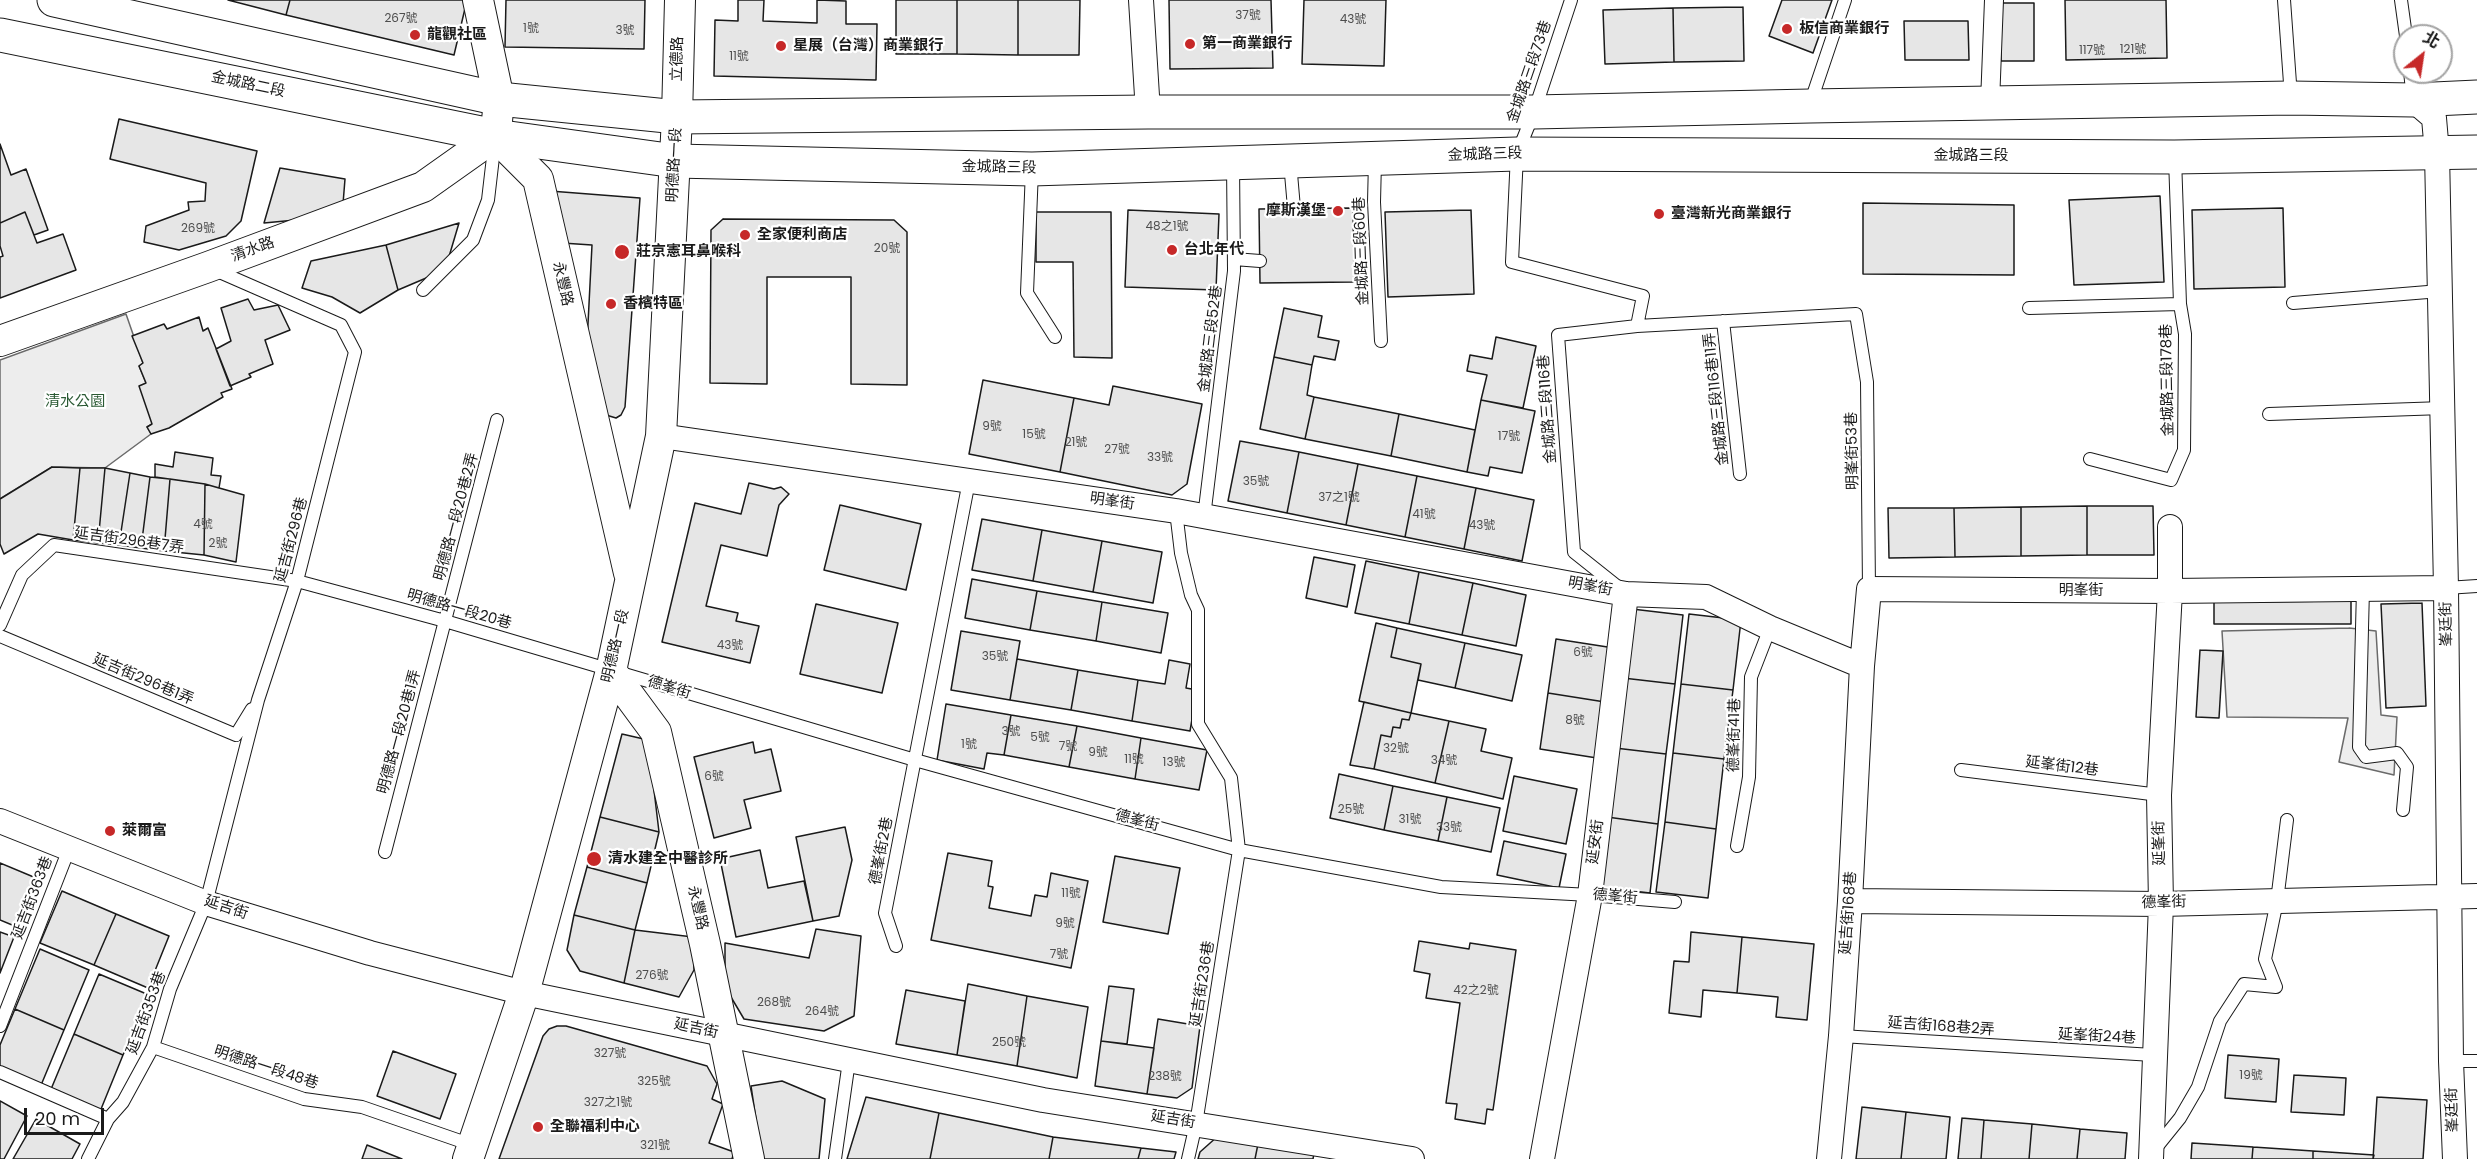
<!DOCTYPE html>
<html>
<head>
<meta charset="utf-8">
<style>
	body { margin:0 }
	#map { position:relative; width:2477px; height:1159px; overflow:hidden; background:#fff; font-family:Poppins,"Noto Sans TC",sans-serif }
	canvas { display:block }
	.north { position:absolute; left:2393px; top:24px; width:60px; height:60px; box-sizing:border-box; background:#fff; border:2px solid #a3a3a3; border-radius:50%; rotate:30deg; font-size:16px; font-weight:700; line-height:24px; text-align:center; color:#1a1a1a }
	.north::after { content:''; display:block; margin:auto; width:21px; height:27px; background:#c62828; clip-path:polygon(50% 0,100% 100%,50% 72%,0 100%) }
	.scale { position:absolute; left:24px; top:1108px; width:80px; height:27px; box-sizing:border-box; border:3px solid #1a1a1a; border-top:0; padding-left:8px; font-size:18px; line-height:21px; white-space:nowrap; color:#1a1a1a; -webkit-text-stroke:4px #fff; paint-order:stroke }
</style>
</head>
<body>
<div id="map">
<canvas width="2477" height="1159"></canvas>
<div class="north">北</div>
<div class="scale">20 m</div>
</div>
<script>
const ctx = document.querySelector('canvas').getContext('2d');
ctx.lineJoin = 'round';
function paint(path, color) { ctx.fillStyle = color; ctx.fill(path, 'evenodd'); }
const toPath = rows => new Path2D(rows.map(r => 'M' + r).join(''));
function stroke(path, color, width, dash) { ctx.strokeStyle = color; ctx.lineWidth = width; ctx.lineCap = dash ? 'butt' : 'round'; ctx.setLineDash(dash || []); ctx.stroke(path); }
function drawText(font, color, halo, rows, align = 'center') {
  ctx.font = font + ' Poppins,"Noto Sans TC",sans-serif'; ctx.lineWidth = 4.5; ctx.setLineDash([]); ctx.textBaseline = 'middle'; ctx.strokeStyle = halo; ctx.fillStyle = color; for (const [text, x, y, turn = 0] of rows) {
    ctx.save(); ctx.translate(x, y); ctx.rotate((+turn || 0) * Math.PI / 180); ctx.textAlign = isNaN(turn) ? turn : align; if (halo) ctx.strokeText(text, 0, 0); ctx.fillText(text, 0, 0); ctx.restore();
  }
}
const built = toPath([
	[126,314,143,363,139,366,146,383,152,424,147,427,151,434,105,468,52,467,0,499,0,360,126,314],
	[2349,628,2376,631,2381,715,2397,717,2394,775,2339,762,2348,718,2227,717,2222,631,2349,628]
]);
const building = toPath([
	[228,0,290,0,286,15,228,0],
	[290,0,467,0,454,55,286,15,290,0],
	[506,0,645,0,644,49,505,47,506,0],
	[738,0,764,0,763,21,817,23,817,0,846,1,846,24,877,24,876,80,714,76,715,20,738,21,738,0],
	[896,0,957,0,957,54,896,54,896,0],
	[957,0,1018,0,1018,55,957,54,957,0],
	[1018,0,1080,0,1079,55,1018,55,1018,0],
	[1169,0,1271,0,1273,68,1170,69,1169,0],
	[1304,0,1386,0,1384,66,1302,64,1304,0],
	[1782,0,1832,0,1813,53,1769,36,1782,0],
	[2065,0,2166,0,2167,58,2066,60,2065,0],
	[2000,3,2034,3,2034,61,2001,61,2000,3],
	[1743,7,1744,61,1674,62,1673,8,1743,7],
	[1673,8,1674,62,1605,64,1603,10,1673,8],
	[1904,21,1968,21,1969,60,1905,60,1904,21],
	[119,119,257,151,241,221,226,236,179,250,144,242,146,226,189,210,188,202,205,201,206,183,110,159,119,119],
	[0,144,11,175,26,169,48,230,34,235,25,212,0,223,0,144],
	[280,168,345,179,343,204,306,219,264,223,280,168],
	[550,191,640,198,625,407,621,415,616,418,606,415,586,363,592,245,562,243,550,191],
	[2160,196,2164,282,2074,285,2069,200,2160,196],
	[1863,203,2014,205,2014,275,1863,274,1863,203],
	[1353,208,1354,282,1260,283,1259,209,1353,208],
	[2283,208,2285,287,2194,289,2192,210,2283,208],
	[1128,210,1219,214,1216,290,1125,287,1128,210],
	[1471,210,1474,294,1388,297,1385,212,1471,210],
	[25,212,37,243,63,234,76,270,0,298,0,257,3,256,0,246,0,223,25,212],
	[1036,212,1111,212,1112,358,1074,357,1073,262,1036,262,1036,212],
	[723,219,894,220,907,232,907,385,851,384,851,277,767,277,767,384,710,383,711,230,723,219],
	[459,223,445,270,398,290,386,245,459,223],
	[386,245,398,290,360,313,332,297,302,288,311,261,386,245],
	[248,299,254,310,278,305,290,330,265,340,273,364,249,374,251,377,230,386,216,349,231,341,221,308,248,299],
	[1284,308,1322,316,1318,337,1339,341,1335,360,1314,356,1312,365,1274,357,1284,308],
	[199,317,203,331,208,328,232,389,221,393,223,397,169,428,151,434,147,427,152,424,139,386,146,383,139,366,143,363,132,336,164,324,167,329,199,317],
	[1496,337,1536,346,1523,408,1481,400,1487,375,1467,371,1470,355,1492,359,1496,337],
	[1274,357,1312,365,1307,395,1314,397,1305,439,1260,429,1274,357],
	[983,380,1074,398,1060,472,969,454,983,380],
	[1113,386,1202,404,1187,484,1172,495,1060,472,1074,398,1109,405,1113,386],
	[1314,397,1399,414,1391,456,1305,439,1314,397],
	[1481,400,1535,411,1522,473,1490,467,1488,476,1467,472,1481,400],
	[1399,414,1475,430,1467,472,1391,456,1399,414],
	[1240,441,1299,452,1287,513,1228,501,1240,441],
	[175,452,213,458,211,475,221,476,219,488,205,484,155,477,155,464,173,467,175,452],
	[1299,452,1358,464,1346,525,1287,513,1299,452],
	[1358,464,1417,476,1405,537,1346,525,1358,464],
	[52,467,80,468,73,540,38,534,4,554,0,544,0,499,52,467],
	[80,468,105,468,98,543,73,540,80,468],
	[105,468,130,473,119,545,98,543,105,468],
	[130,473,150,477,141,548,119,545,130,473],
	[1417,476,1476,488,1464,549,1405,537,1417,476],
	[150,477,170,479,164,551,141,548,150,477],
	[170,479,205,484,204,555,164,551,170,479],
	[749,483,774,489,781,487,789,494,779,505,767,556,721,545,706,606,738,613,736,621,759,626,750,663,662,642,695,503,741,514,749,483],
	[205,484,244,495,236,562,204,555,205,484],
	[1476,488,1534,500,1522,561,1464,549,1476,488],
	[840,505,921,524,906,590,824,570,840,505],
	[2087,506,2153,506,2154,555,2087,555,2087,506],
	[2087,506,2087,555,2021,556,2021,507,2087,506],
	[2021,507,2021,556,1955,557,1954,508,2021,507],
	[1888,508,1954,508,1955,557,1889,558,1888,508],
	[982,519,1042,530,1033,581,972,570,982,519],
	[1042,530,1102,541,1093,592,1033,581,1042,530],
	[1102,541,1162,552,1153,603,1093,592,1102,541],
	[1314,557,1355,565,1347,607,1306,598,1314,557],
	[1366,561,1419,572,1409,624,1355,613,1366,561],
	[1419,572,1473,583,1462,635,1409,624,1419,572],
	[972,579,1037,591,1030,630,965,618,972,579],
	[1473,583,1526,595,1516,646,1462,635,1473,583],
	[1037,591,1102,602,1096,641,1030,630,1037,591],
	[2351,601,2351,624,2214,624,2214,602,2351,601],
	[1102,602,1168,613,1161,653,1096,641,1102,602],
	[2422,603,2426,706,2386,708,2381,604,2422,603],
	[816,604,898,623,882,693,800,674,816,604],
	[1632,609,1683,615,1675,684,1623,678,1632,609],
	[1689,614,1741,620,1733,690,1681,684,1689,614],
	[1376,623,1397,628,1391,657,1421,664,1411,713,1359,701,1376,623],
	[1397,628,1465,643,1455,688,1418,680,1421,664,1391,657,1397,628],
	[961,631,1020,641,1010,700,951,690,961,631],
	[1556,639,1614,648,1605,702,1548,693,1556,639],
	[1465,643,1522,655,1512,701,1455,688,1465,643],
	[2200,650,2223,651,2219,718,2196,717,2200,650],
	[1017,659,1078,670,1071,710,1010,700,1017,659],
	[1169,660,1190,664,1186,688,1197,690,1190,731,1132,721,1138,680,1165,684,1169,660],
	[1078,670,1138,680,1132,721,1071,710,1078,670],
	[1623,678,1675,684,1666,754,1615,748,1623,678],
	[1681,684,1733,690,1724,759,1673,753,1681,684],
	[1548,693,1605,702,1597,758,1540,749,1548,693],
	[1364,702,1411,713,1409,720,1402,719,1400,728,1393,727,1391,737,1381,735,1374,769,1350,765,1364,702],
	[946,704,1011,715,1004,755,987,753,984,769,937,760,946,704],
	[1411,713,1449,721,1435,783,1374,769,1381,735,1391,737,1393,727,1400,728,1402,719,1409,720,1411,713],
	[1011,715,1077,726,1069,767,1004,755,1011,715],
	[1449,721,1486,729,1481,751,1512,758,1503,799,1435,783,1449,721],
	[1077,726,1141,738,1135,779,1069,767,1077,726],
	[622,734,648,740,659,832,600,817,622,734],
	[1141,738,1207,750,1199,790,1135,779,1141,738],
	[753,742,755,753,771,749,781,791,744,800,751,828,714,838,694,757,753,742],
	[1615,748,1666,754,1658,824,1607,817,1615,748],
	[1673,753,1724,759,1716,829,1665,822,1673,753],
	[1339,774,1393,786,1384,830,1330,818,1339,774],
	[1514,776,1577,789,1566,844,1503,831,1514,776],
	[1393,786,1447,797,1438,841,1384,830,1393,786],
	[1447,797,1500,808,1491,852,1438,841,1447,797],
	[600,817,659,832,647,883,587,867,600,817],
	[1607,817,1658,824,1650,893,1599,887,1607,817],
	[1665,822,1716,829,1708,898,1656,892,1665,822],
	[845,827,852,860,839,916,813,921,796,837,845,827],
	[1504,841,1566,854,1559,888,1497,875,1504,841],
	[760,850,768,888,804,881,813,921,736,937,720,859,760,850],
	[948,853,992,861,988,886,993,887,989,908,1031,916,1035,895,1047,897,1051,873,1088,881,1071,968,931,940,948,853],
	[1115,856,1180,868,1168,934,1103,922,1115,856],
	[0,863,36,878,17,927,0,920,0,863],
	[587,867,647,883,635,930,574,915,587,867],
	[62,891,116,914,94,965,40,943,62,891],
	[116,914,169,936,148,988,94,965,116,914],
	[574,915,635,930,624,983,580,971,567,950,574,915],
	[816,929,861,936,854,1016,824,1031,744,1019,725,987,725,943,809,958,816,929],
	[635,930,693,937,694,970,679,997,624,983,635,930],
	[0,932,14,937,0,973,0,932],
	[1691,932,1742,937,1737,993,1703,990,1701,1017,1669,1013,1674,961,1689,962,1691,932],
	[1742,937,1814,944,1807,1020,1776,1017,1778,997,1737,993,1742,937],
	[1419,941,1469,949,1470,943,1516,950,1493,1110,1487,1109,1485,1124,1455,1119,1457,1104,1446,1103,1460,1003,1426,998,1430,974,1414,971,1419,941],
	[40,949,89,970,64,1030,15,1009,40,949],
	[99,974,149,995,123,1055,74,1034,99,974],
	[968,984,1027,996,1017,1066,957,1055,968,984],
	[1109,986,1134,989,1127,1044,1101,1041,1109,986],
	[906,990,965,1001,957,1055,896,1044,906,990],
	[1027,996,1088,1007,1077,1078,1017,1066,1027,996],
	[15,1009,64,1030,39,1090,0,1073,0,1045,15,1009],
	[1158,1019,1200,1026,1192,1088,1177,1098,1147,1094,1158,1019],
	[557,1026,566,1026,707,1066,717,1084,712,1099,723,1104,709,1143,734,1152,732,1159,499,1159,543,1036,549,1029,557,1026],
	[74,1034,123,1055,99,1114,49,1094,74,1034],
	[1101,1041,1154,1048,1147,1094,1095,1086,1101,1041],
	[393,1051,456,1074,440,1119,377,1096,393,1051],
	[2228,1055,2279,1059,2276,1102,2225,1098,2228,1055],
	[2294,1075,2346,1078,2344,1115,2291,1112,2294,1075],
	[782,1081,825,1099,819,1159,762,1159,751,1086,782,1081],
	[866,1097,939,1113,930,1159,847,1159,866,1097],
	[2377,1097,2427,1100,2423,1159,2373,1159,2377,1097],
	[0,1101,27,1116,4,1159,0,1159,0,1101],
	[1862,1107,1906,1112,1901,1159,1856,1159,1862,1107],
	[1906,1112,1950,1117,1946,1159,1901,1159,1906,1112],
	[939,1113,1053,1137,1049,1159,930,1159,939,1113],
	[1962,1118,1984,1120,1981,1159,1958,1159,1962,1118],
	[36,1119,80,1144,72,1159,13,1159,36,1119],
	[1984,1120,2032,1124,2029,1159,1981,1159,1984,1120],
	[2032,1124,2080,1129,2077,1159,2029,1159,2032,1124],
	[2080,1129,2127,1133,2125,1159,2077,1159,2080,1129],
	[1218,1136,1258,1144,1255,1159,1198,1159,1200,1152,1218,1136],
	[1053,1137,1141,1148,1138,1159,1049,1159,1053,1137],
	[2192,1143,2253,1147,2252,1159,2191,1159,2192,1143],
	[1258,1144,1314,1153,1313,1159,1255,1159,1258,1144],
	[367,1145,402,1159,362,1159,367,1145],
	[2253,1147,2313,1151,2313,1159,2252,1159,2253,1147],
	[1141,1148,1176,1152,1174,1159,1138,1159,1141,1148],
	[2313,1151,2374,1155,2373,1159,2313,1159,2313,1151]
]);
const service = toPath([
	[1571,0,1534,112,1517,154,1512,262,1643,296,1637,326],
	[2284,0,2291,97],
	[2401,0,2406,36],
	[2410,72,2413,98],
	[1810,104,1845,0],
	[1375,161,1374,202,1381,341],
	[1290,162,1294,208],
	[1032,170,1027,293,1055,337],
	[1234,259,1260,261],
	[423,290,473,240,488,200,495,140],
	[2293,303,2440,291],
	[2029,308,2180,304],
	[1723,321,1740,474],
	[2269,414,2443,408],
	[2090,459,2171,480,2184,450,2185,334,2180,304,2175,158],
	[1176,511,1181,553,1191,595,1198,610,1198,724,1231,778,1239,850,1196,1124,1188,1159],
	[1204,517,1234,271,1233,163],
	[1618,587,1574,552,1558,335,1637,326,1856,314,1867,382,1869,589],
	[2446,588,2477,586],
	[2363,589,2359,747,2366,757,2397,753,2407,767,2403,810],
	[0,625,22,575,54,545,297,581,445,621,915,760,1239,850,1441,887,1590,895,1675,902],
	[0,636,236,735,252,709],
	[1961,770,2159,795],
	[1737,846,1749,777,1751,677,1770,628],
	[385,852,497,420],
	[896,946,885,913,969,481],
	[0,1026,69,849],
	[1841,1036,2153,1055],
	[153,1047,304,1099,362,1107,472,1145],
	[2451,1061,2477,1061],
	[0,1072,108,1119],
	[2155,1149,2180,1118,2198,1087,2220,1021,2244,984,2276,987,2265,959,2277,901,2287,820],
	[88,1159,108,1119,123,1102,153,1047,170,989,206,903,258,700,297,581,355,352,341,325,215,270],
	[835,1159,849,1061]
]);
const pedestrian = toPath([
	[1990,103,1994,0]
]);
const minor = toPath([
	[1141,0,1148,112],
	[2413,100,2434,118,2437,153,2446,588,2451,1061,2455,1159],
	[661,436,1176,511,1626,594,1706,597,1770,628,1862,666,1869,589,2170,591,2446,588],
	[0,821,206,903,370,953,524,993,1043,1100,1412,1159],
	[1850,901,2161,904,2477,896],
	[1542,1159,1590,895,1626,594],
	[1829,1159,1841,1036,1850,901,1862,666],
	[2151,1159,2161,904,2159,795,2170,591,2170,527]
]);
const tertiary = toPath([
	[478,0,499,99,497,121],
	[495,136,538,179,629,573],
	[0,341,208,267,423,187,495,136],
	[611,671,656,732,705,944,749,1159],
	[468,1159,524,993,611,671,661,436,677,117,680,0]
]);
const secondary = toPath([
	[54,0,499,99,677,117,1148,112,1534,112,1810,106,2291,98,2413,100,2477,97],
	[0,35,495,136,675,161,1032,169,1517,154,2174,157,2477,152]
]);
const markers = [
	[1787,29,6,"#c62828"],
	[415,35,6,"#c62828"],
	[1190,44,6,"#c62828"],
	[781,46,6,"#c62828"],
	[1338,211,6,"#c62828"],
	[1659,214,6,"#c62828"],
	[745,235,6,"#c62828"],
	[1172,250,6,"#c62828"],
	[622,252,8,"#c62828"],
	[611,304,6,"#c62828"],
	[110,831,6,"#c62828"],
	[594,859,8,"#c62828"],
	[538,1127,6,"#c62828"]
];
const numberNames = [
	["37號",1248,16],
	["267號",401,19],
	["43號",1353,20],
	["1號",531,29],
	["3號",625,31],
	["121號",2133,50],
	["117號",2092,51],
	["11號",739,57],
	["48之1號",1167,227],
	["269號",198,229],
	["20號",887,249],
	["9號",992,427],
	["15號",1034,435],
	["17號",1509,437],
	["21號",1076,443],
	["27號",1117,450],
	["33號",1160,458],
	["35號",1256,482],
	["37之1號",1339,498],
	["41號",1424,515],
	["4號",203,525],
	["43號",1482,526],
	["2號",218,544],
	["43號",730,646],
	["6號",1583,653],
	["35號",995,657],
	["8號",1575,721],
	["3號",1011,732],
	["5號",1040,738],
	["1號",969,745],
	["7號",1068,747],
	["32號",1396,749],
	["9號",1098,753],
	["11號",1134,760],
	["34號",1444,761],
	["13號",1174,763],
	["6號",714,777],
	["25號",1351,810],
	["31號",1410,820],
	["33號",1449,828],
	["11號",1071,894],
	["9號",1065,924],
	["7號",1059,955],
	["276號",652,976],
	["42之2號",1476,991],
	["268號",774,1003],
	["264號",822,1012],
	["250號",1009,1043],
	["327號",610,1054],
	["19號",2251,1076],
	["238號",1165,1077],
	["325號",654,1082],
	["327之1號",608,1103],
	["321號",655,1146]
];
const poiNames = [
	["板信商業銀行",1799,29],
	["龍觀社區",427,35],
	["第一商業銀行",1202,44],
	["星展（台灣）商業銀行",793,46],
	["摩斯漢堡",1326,211,"right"],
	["臺灣新光商業銀行",1671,214],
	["全家便利商店",757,235],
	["台北年代",1184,250],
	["莊京憲耳鼻喉科",636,252],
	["香檳特區",623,304],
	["萊爾富",122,831],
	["清水建全中醫診所",608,859],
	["全聯福利中心",550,1127]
];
const streetNames = [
	["立德路",678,59,-89],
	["金城路三段73巷",1530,72,-71],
	["金城路二段",248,85,12],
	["金城路三段",1485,155,-2],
	["金城路三段",1971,156],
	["明德路一段",675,165,-87],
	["金城路三段",999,168,1],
	["清水路",253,250,-20],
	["金城路三段60巷",1362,251,-92],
	["永豐路",562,284,77],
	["金城路三段52巷",1211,339,-83],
	["金城路三段178巷",2168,380,-91],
	["金城路三段116巷11弄",1717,399,-96],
	["金城路三段116巷",1548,409,-94],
	["明峯街53巷",1853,451,-91],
	["明峯街",1112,502,8],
	["明德路一段20巷2弄",457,517,-75],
	["延吉街296巷",292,540,-75],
	["延吉街296巷7弄",129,541,8],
	["明峯街",1590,587,11],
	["明峯街",2081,591],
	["明德路一段20巷",459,610,16],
	["峯廷街",2447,624,-91],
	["明德路一段",616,646,-77],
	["延吉街296巷1弄",143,680,23],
	["德峯街",669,688,17],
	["明德路一段20巷1弄",400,732,-75],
	["德峯街41巷",1735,735,-89],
	["延峯街12巷",2062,767,7],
	["德峯街",1137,821,15],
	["延安街",1596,842,-83],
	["延峯街",2160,843,-91],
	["德峯街2巷",882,851,-79],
	["德峯街",1615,897,5],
	["延吉街363巷",33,898,-69],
	["德峯街",2164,903,-1],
	["延吉街",226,908,18],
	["永豐路",697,908,77],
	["延吉街168巷",1849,913,-86],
	["延吉街236巷",1203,984,-81],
	["延吉街353巷",147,1013,-70],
	["延吉街168巷2弄",1941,1027,4],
	["延吉街",696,1029,12],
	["延峯街24巷",2097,1037,3],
	["明德路一段48巷",266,1068,18],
	["峯廷街",2453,1110,-92],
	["延吉街",1173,1120,9]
];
const parkNames = [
	["清水公園",75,402]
];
paint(built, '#ededed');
stroke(built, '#6a6a6a', 1.5);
paint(building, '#e6e6e6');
stroke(building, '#1a1a1a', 1.5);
stroke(service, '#1a1a1a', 14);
stroke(pedestrian, '#1a1a1a', 20);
stroke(minor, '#1a1a1a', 26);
stroke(tertiary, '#1a1a1a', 32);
stroke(secondary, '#1a1a1a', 35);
stroke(service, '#fff', 12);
stroke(pedestrian, '#fff', 18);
stroke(minor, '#fff', 24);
stroke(tertiary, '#fff', 30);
stroke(secondary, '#fff', 33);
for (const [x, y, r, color] of markers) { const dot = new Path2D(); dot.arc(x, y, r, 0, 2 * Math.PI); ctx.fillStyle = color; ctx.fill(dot); stroke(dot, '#fff', 2); }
drawText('12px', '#4d4d4d', null, numberNames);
drawText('bold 15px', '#1a1a1a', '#fff', poiNames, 'left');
drawText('15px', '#1a1a1a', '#fff', streetNames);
drawText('15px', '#2b5a34', '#fff', parkNames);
</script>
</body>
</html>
